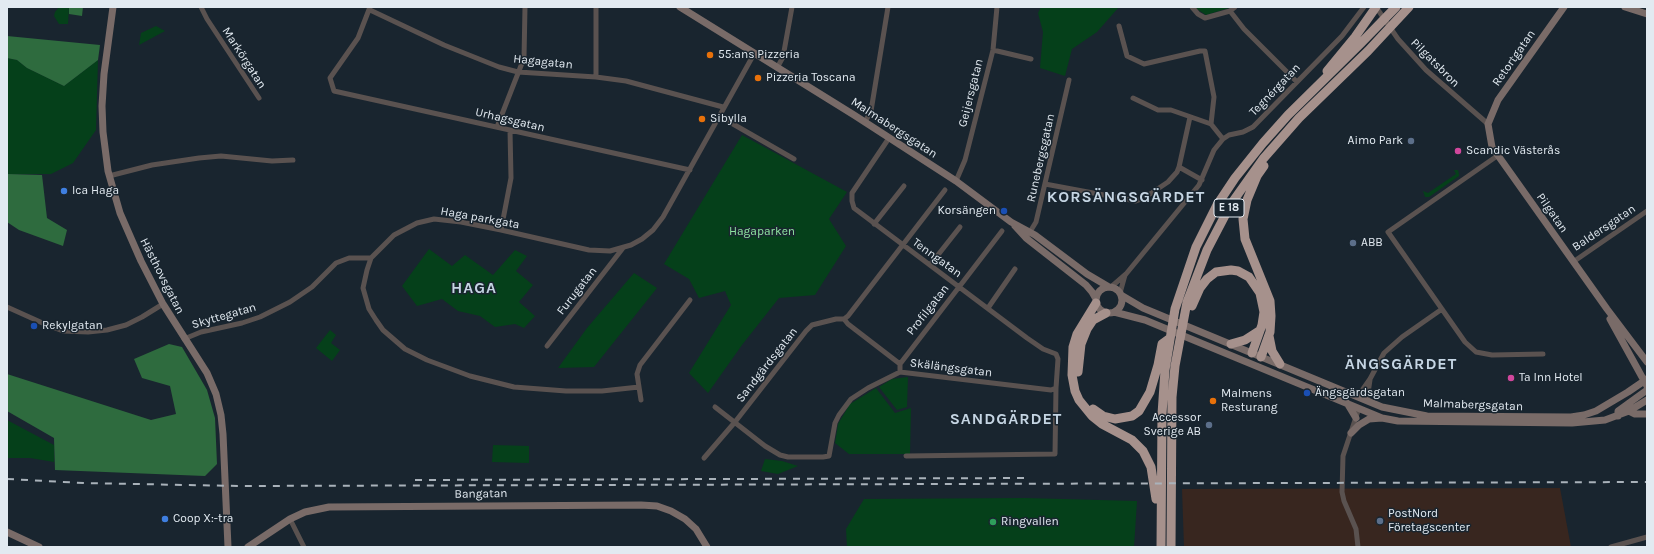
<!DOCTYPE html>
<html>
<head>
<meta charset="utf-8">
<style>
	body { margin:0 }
	#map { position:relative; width:1654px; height:554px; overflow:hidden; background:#19252f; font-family:Karla,sans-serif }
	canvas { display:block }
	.frame { position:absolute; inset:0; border:8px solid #e2eaf1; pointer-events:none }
</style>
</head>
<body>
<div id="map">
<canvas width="1654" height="554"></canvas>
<div class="frame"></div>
</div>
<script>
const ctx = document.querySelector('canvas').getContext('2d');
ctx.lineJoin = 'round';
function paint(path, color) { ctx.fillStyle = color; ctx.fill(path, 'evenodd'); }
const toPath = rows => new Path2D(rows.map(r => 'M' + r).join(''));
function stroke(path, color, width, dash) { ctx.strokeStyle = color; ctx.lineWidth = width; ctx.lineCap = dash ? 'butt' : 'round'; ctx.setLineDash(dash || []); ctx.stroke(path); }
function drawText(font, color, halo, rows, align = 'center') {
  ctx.font = font + ' Karla,sans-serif'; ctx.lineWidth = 3; ctx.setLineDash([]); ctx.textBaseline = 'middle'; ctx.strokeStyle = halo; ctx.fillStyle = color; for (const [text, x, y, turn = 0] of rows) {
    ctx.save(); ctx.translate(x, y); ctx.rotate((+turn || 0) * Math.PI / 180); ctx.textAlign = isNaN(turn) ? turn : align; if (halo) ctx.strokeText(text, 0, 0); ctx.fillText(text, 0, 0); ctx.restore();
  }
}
const commercial = toPath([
	[1560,488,1571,547,1184,547,1182,489]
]);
const green = toPath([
	[59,7,69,7,68,24,59,24,54,16,55,12],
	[1041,7,1119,7,1097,32,1072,49,1065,76,1040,68,1043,32,1038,13],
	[1196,7,1232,7,1206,15,1197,9],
	[156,26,165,31,139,45,141,33],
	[7,58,17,60,27,68,64,86,98,60,96,130,73,163,51,174,7,174],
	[742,135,847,192,829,219,846,246,815,295,779,298,742,345,708,393,689,373,731,305,725,291,699,298,689,279,664,264],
	[1454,170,1458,170,1459,174,1459,176,1429,197,1425,197,1423,191,1428,193,1456,174],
	[429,249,452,266,465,255,493,275,515,250,527,256,516,271,533,285,519,302,535,316,524,328,515,324,495,327,480,316,458,311,442,299,417,306,402,286],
	[634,273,657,288,594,367,558,368,587,328],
	[330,330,336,335,331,343,340,350,332,361,316,348],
	[908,377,907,407,897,410,879,387,892,379],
	[876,388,895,413,911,408,910,454,849,454,835,443,838,424,850,404],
	[7,420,54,445,54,462,30,458,7,458],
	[493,445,529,446,529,463,492,462],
	[765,459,782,461,798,466,778,474,761,471],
	[1025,498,1137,501,1134,547,847,547,846,529,864,499]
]);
const forest = toPath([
	[68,7,83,7,82,16,69,14,69,7],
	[7,36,100,45,98,60,64,86,27,68,17,60,7,58],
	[7,174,42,175,47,218,67,230,63,246,19,230,7,222],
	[169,344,182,347,207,390,215,418,217,464,205,476,55,470,54,438,7,411,7,374,151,420,176,414,170,386,142,378,134,359]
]);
const street = toPath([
	[201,7,207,19,259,98],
	[370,7,358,38,330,78,334,91,690,170],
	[1192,7,1198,14,1205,18,1230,11,1235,7],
	[1376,7,1398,39,1426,70,1488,124],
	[370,10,444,45,499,67,518,72,596,77,626,81,723,107],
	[1230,11,1244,29,1297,82],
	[1119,26,1127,56,1144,64,1200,51,1205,51,1214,97,1211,124,1223,139],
	[993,50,1031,59],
	[777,68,783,57,792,7],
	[596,77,596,7],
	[1133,98,1158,110,1171,110,1211,124],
	[719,116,794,159],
	[865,122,871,111,888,7],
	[497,127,524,58,525,7],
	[1497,156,1388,232,1465,342,1476,352,1492,355,1543,354],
	[1179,167,1202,180],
	[109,176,152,165,199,158,221,156,272,161,293,160],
	[956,181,965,160,993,50,997,7],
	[1045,184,1136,201,1144,198,1168,182,1177,172,1179,167,1190,117],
	[874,224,904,186],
	[501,230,511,178,510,130],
	[1028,235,1036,222,1069,80],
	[1573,262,1647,211],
	[930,265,960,227],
	[1111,287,1126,274,1199,185,1214,150,1223,139,1229,135,1243,132,1253,127,1342,36,1364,7],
	[1120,293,1125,275],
	[7,307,47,325,63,331,88,332,107,330,126,325,142,317,163,304],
	[988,308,1015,269],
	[844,319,848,324,900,364,900,372],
	[184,339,201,332,242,323,260,317,290,302,312,287,336,263,349,258,371,258],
	[547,346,623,248],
	[900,364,1002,231],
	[639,387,637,374,640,365,690,300],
	[1360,397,1363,389,1370,379,1384,353,1402,337,1442,309],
	[641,400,639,387,602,391,566,391,514,387,470,376,427,360,405,349,383,330,376,320,369,309,363,288,367,270,371,258,394,235,417,223,434,219,461,222,501,230,589,250,610,251,631,245,642,239,653,230,663,217,754,54],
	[1367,400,1370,380],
	[715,407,765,446,780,455,788,457,823,457,829,456,835,423,839,415,851,399,868,388,900,372,1051,390,1056,388,1058,359,1056,354,1043,349,1027,338,854,208,852,201,852,193,889,138],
	[906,456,1055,454,1056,388],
	[704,458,735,422,806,331,812,325,836,319,844,319,848,316,945,190],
	[290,519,304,547],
	[1358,547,1356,529,1344,501,1342,492,1343,456,1359,408],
	[1611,547,1647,537]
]);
const secondary = toPath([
	[113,7,104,74,102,106,103,132,108,171,120,213,141,261,163,304,207,373,216,394,221,415,223,434,228,547],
	[680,7,854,115,956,181,1011,222,1035,235,1087,274,1109,287],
	[1564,7,1498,100,1488,124,1492,147,1607,309,1647,362],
	[1625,7,1647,14],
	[1015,226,1026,238,1086,285,1092,292,1096,299],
	'1096 300a13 13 0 1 1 26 0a13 13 0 1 1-26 0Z',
	[1121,295,1143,308,1382,407,1427,416,1571,417,1584,415,1596,411,1628,392,1647,379],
	[1114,312,1145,320,1382,418,1398,421,1572,423,1605,420,1629,411,1647,400],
	[1610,319,1647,386],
	[1347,403,1356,418],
	[1629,411,1635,414,1647,414],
	[1618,416,1618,411,1647,390],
	[1351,433,1359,425,1369,419,1382,418],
	[7,532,39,547],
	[248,547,290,519,305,512,329,507,641,505,657,506,671,511,685,519,696,529,707,547]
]);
const highway = toPath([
	[1327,71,1355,37,1376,7],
	[1096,303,1077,334,1073,347,1072,375,1075,391,1079,400,1092,416,1102,424,1132,440,1143,451,1151,467,1156,499],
	[1192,306,1200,288,1207,279,1216,272,1231,270,1238,271,1249,277,1260,293,1264,312,1262,325,1252,353],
	[1269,336,1272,351,1280,364],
	[1231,344,1245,340,1259,331],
	[1261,357,1270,332,1271,316,1270,301,1245,239,1243,219,1247,200,1257,176,1264,166],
	[1078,372,1081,344,1087,329,1093,320,1106,313],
	[1093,409,1103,416,1115,419,1132,416,1139,411,1150,392,1158,365,1162,344,1169,339],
	[1161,547,1162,414,1165,370,1175,309,1196,247,1217,205,1235,178,1263,143,1288,115,1361,43,1396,7],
	[1171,547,1172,397,1175,366,1187,302,1207,250,1231,204,1263,159,1299,118,1368,51,1409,7]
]);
const rail = toPath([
	[7,479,84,483,238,486,1647,482],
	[415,480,1029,478]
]);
const markers = [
	[710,55,4,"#e8710a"],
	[758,78,4,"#e8710a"],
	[702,119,4,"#e8710a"],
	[1411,141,4,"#5c6f8a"],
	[1458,151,4,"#d1479c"],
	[64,191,4,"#3f7fe0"],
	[1004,211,4,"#1a4fb4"],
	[1353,243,4,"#5c6f8a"],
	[34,326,4,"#1a4fb4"],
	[1511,378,4,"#d1479c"],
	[1307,393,4,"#1a4fb4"],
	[1213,401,4,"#e8710a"],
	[1209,425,4,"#5c6f8a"],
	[165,519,4,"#3f7fe0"],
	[1380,521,4,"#5c6f8a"],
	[993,522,4,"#2e9e5b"]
];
const shields = [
	[1229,208,30]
];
const shieldNames = [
	["E 18",1229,208]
];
const poiNames = [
	["55:ans Pizzeria",718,55],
	["Pizzeria Toscana",766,78],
	["Sibylla",710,119],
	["Aimo Park",1403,141,"right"],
	["Scandic Västerås",1466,151],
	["Ica Haga",72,191],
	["Korsängen",996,211,"right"],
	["ABB",1361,243],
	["Rekylgatan",42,326],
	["Ta Inn Hotel",1519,378],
	["Ängsgärdsgatan",1315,393],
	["Malmens",1221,394],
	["Resturang",1221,408],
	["Accessor",1201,418,"right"],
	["Sverige AB",1201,432,"right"],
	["PostNord",1388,514],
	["Företagscenter",1388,528],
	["Coop X:-tra",173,519],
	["Ringvallen",1001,522]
];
const streetNames = [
	["Markörgatan",244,58,57],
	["Retortgatan",1514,58,-55],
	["Hagagatan",543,62,6],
	["Pilgatsbron",1435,63,45],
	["Tegnérgatan",1275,90,-46],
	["Geijersgatan",971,93,-76],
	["Urhagsgatan",510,120,13],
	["Malmabergsgatan",894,128,33],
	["Runebergsgatan",1041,158,-77],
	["Pilgatan",1552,213,55],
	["Haga parkgata",480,218,10],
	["Baldersgatan",1604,228,-34],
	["Tenngatan",937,258,36],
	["Hästhovsgatan",162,276,63],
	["Furugatan",577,291,-52],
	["Profilgatan",928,310,-52],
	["Skyttegatan",224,316,-16],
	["Sandgärdsgatan",767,365,-52],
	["Skälängsgatan",951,368,7],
	["Malmabergsgatan",1473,405,2],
	["Bangatan",481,494,-1]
];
const parkNames = [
	["Hagaparken",762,232]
];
const districtNames = [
	["KORSÄNGSGÄRDET",1126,197],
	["HAGA",474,288],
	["ÄNGSGÄRDET",1401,364],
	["SANDGÄRDET",1006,419]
];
paint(commercial, '#38261f');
paint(green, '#05401a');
paint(forest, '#2e6b3e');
stroke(street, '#5a5250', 5);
stroke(secondary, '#796b68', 7);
stroke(highway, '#a6918c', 9);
stroke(rail, '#a9b2ba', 2, [7, 7]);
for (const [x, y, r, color] of markers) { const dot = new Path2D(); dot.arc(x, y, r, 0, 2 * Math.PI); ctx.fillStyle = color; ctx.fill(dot); stroke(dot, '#19252f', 1.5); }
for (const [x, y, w] of shields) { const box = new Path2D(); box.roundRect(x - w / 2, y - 9, w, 18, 3); ctx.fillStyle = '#19252f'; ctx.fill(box); stroke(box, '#e2eaf1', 1); }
drawText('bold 11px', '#e2eaf1', null, shieldNames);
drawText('12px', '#e2eaf1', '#19252f', poiNames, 'left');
drawText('12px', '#e2eaf1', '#19252f', streetNames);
drawText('12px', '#8ee4a0', '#19252f', parkNames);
ctx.letterSpacing = '1px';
drawText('bold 16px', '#c5d5e3', '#19252f', districtNames);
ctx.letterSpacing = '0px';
</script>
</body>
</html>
